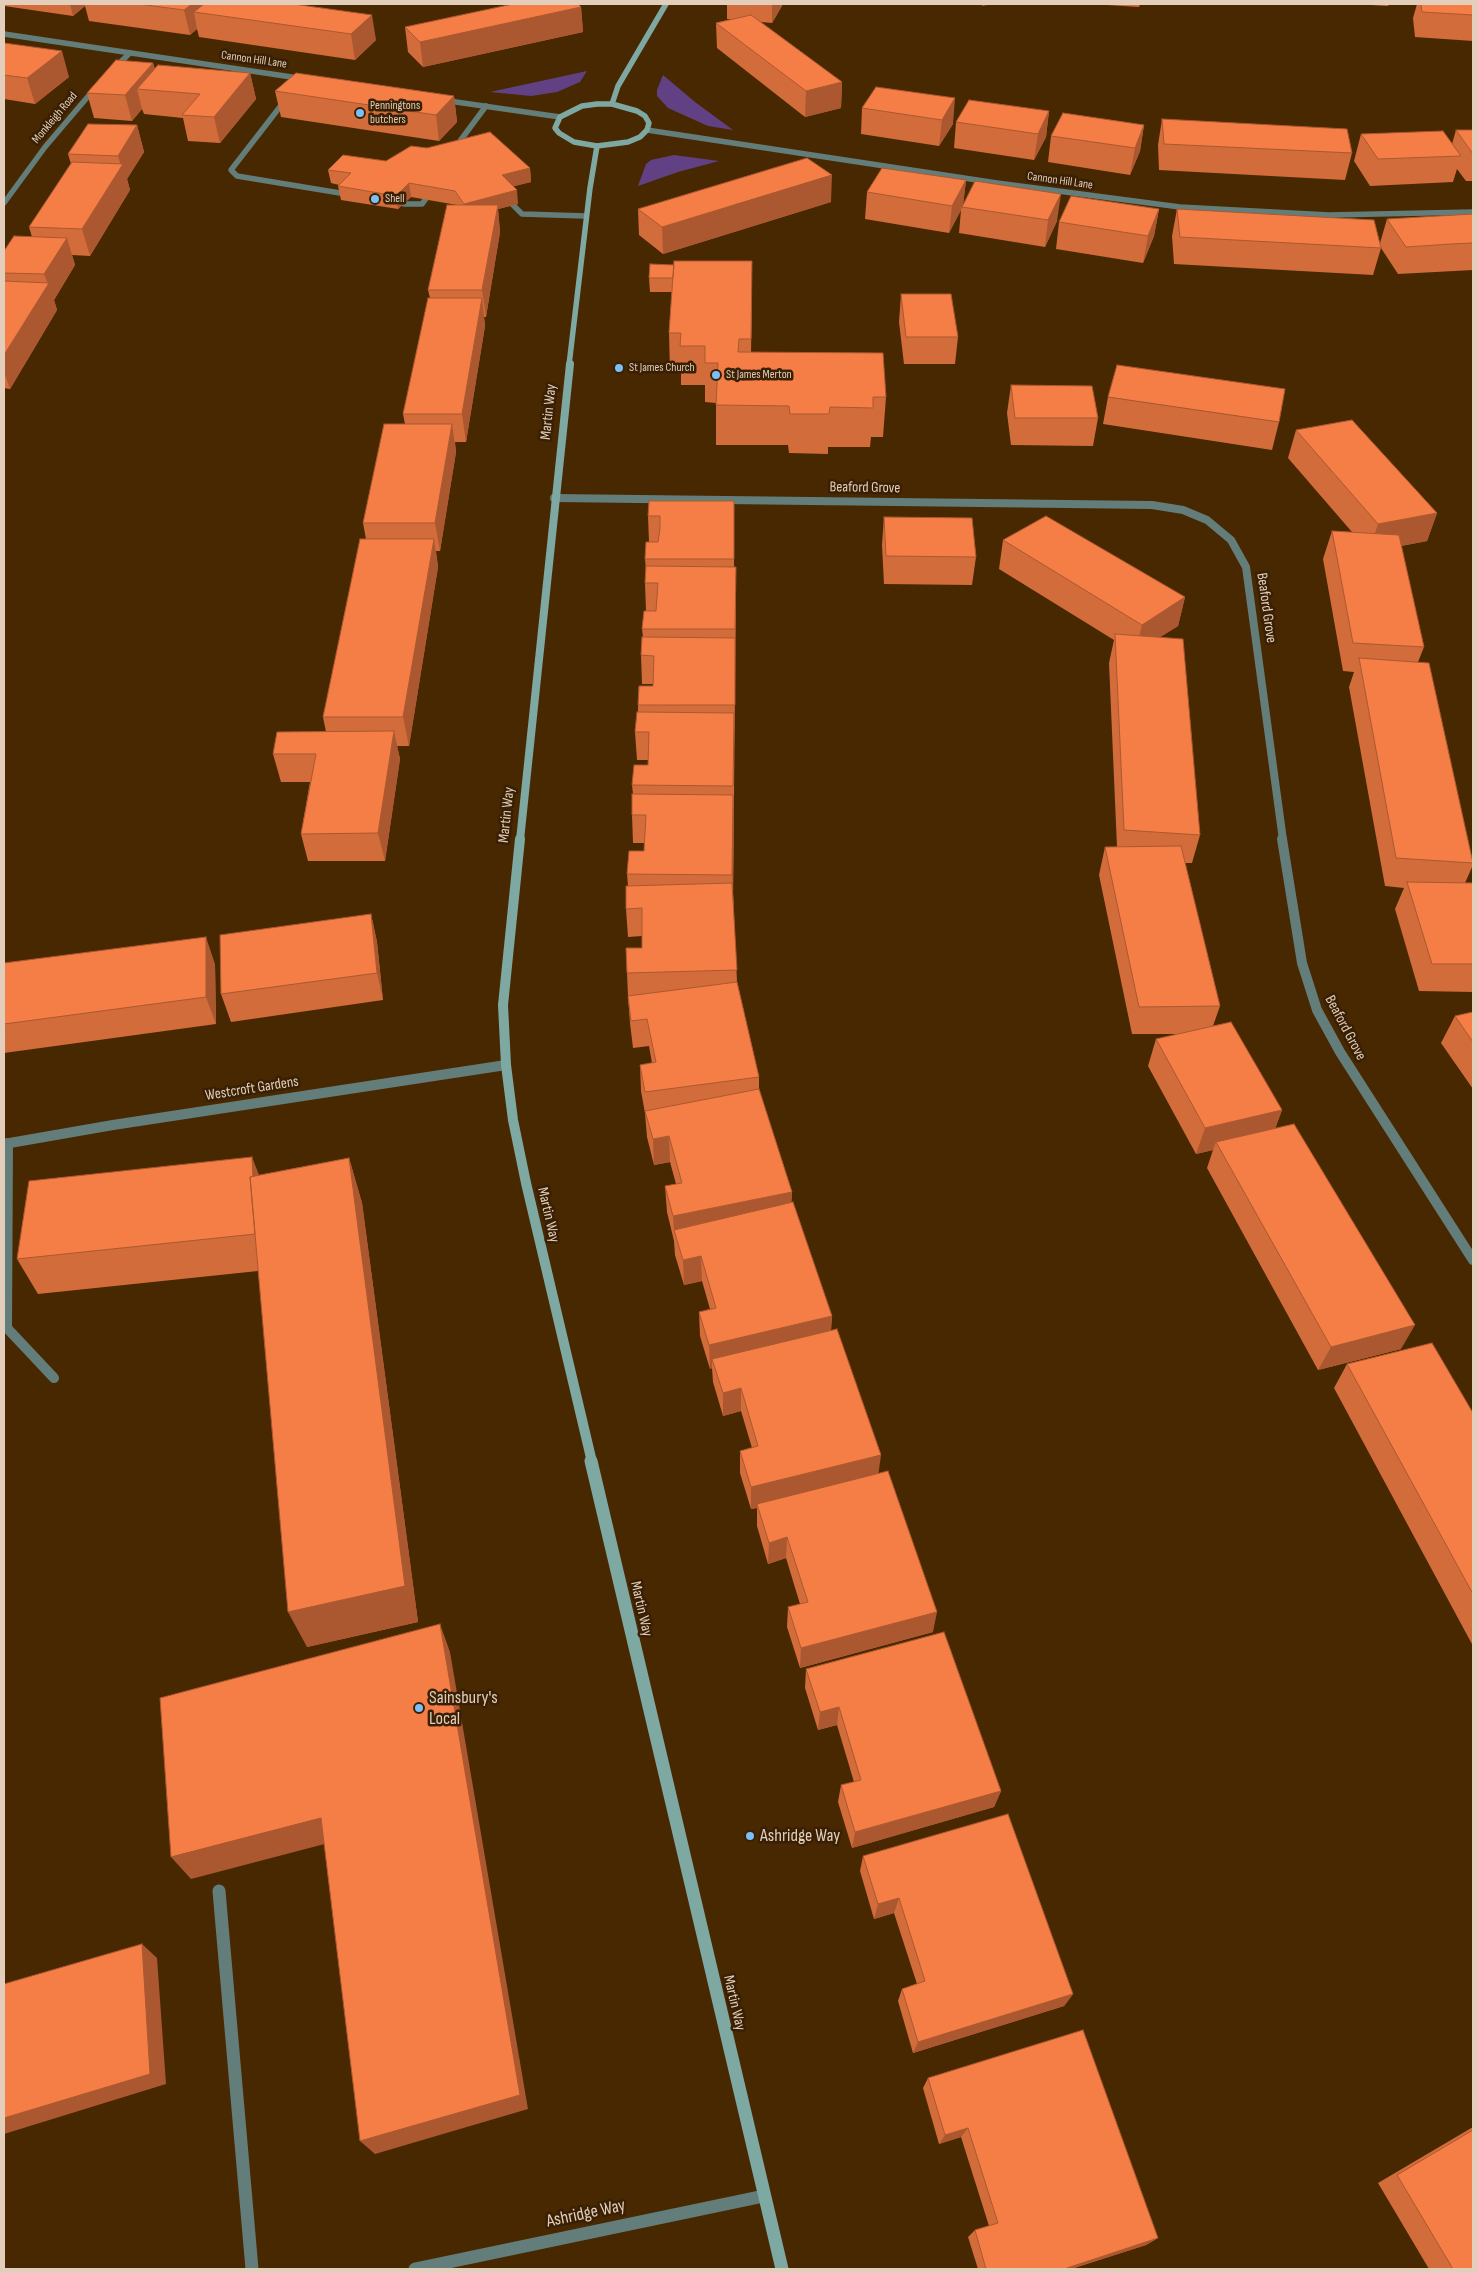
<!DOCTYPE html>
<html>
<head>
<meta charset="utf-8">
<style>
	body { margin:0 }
	#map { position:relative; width:1477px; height:2273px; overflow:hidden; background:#482800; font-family:"Sofia Sans Condensed",sans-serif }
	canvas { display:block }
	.frame { position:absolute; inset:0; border:5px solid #e2cebb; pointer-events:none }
</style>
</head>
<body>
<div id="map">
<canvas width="1477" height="2273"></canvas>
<div class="frame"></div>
</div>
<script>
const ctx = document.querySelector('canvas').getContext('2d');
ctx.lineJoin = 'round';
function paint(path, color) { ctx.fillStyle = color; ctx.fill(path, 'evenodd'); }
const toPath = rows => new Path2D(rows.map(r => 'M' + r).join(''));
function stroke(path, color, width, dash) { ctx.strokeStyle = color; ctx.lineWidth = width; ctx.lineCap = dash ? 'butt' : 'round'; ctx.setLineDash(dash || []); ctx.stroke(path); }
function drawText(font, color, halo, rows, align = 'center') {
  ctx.font = font + ' "Sofia Sans Condensed",sans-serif'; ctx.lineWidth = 5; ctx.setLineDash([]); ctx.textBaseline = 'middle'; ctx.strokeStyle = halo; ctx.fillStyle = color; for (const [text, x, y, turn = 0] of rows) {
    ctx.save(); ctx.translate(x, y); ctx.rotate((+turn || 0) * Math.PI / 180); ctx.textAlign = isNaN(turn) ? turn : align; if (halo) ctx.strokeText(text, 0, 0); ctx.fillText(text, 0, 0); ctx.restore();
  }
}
const green = toPath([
	[587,71,580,82,557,92,531,96,490,92],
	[663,75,695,102,733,130,708,126,668,108,657,96,657,90],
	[674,155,719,161,678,172,638,186,646,164,651,160]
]);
const serviceFar2 = toPath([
	[286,99,231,170,237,176,346,194],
	[459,151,460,141,486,106],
	[505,197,522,214,586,216],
	[404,204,422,204,433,189]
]);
const serviceFar1 = toPath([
	[8,1143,7,1328,54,1378]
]);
const service = toPath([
	[219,1891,252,2269]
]);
const minorFar3 = toPath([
	[113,69,130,53],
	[647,130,997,183,1180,207,1329,215,1473,212],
	[4,203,45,147,96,87]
]);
const minorFar2 = toPath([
	[554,498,1152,505,1183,510,1207,520,1231,540,1246,567,1283,840]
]);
const minorFar1 = toPath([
	[1282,839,1302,963,1317,1010,1340,1052,1473,1260],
	[4,1144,113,1125,506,1065]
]);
const minor = toPath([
	[415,2269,764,2196]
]);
const tertiary = toPath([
	[4,34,305,79],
	[442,100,560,117]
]);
const secondaryFar3 = toPath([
	[597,104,612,104,637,111,645,116,649,123,647,130,640,137,628,142,597,146,574,142,559,133,555,128,560,117,582,106,597,104],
	[612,104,618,86,666,4],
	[569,365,590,188,597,146]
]);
const secondaryFar2 = toPath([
	[520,840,570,364]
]);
const secondaryFar1 = toPath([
	[520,839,503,1005,506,1065,513,1120,526,1183,592,1462]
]);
const secondary = toPath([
	[591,1461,782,2269]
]);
const wall = toPath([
	[4,4,293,4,376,40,355,60,199,37,197,29,190,35,89,21,85,6,73,16,4,6],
	[727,4,783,4,772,23,761,22,842,82,841,108,805,117,717,48,716,23,732,19,727,19],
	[1091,4,1140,4,1139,7],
	[1354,4,1389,4,1388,6],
	[1417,4,1473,4,1473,41,1415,37,1413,18],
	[581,7,583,32,423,67,408,52,405,27],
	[4,43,69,77,35,104,4,99],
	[153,63,155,69,250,73,256,99,220,143,188,141,183,118,144,114,142,109,132,121,94,118,87,93],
	[296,73,454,96,457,122,439,141,281,117,275,91],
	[876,87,953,124,939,146,861,134,862,108],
	[1049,111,1046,137,1034,160,954,148,956,122],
	[1063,113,1144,125,1140,151,1130,175,1048,162,1051,136],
	[1162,119,1352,153,1345,180,1159,170,1158,145],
	[137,125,144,152,127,179,130,190,90,256,72,255,75,265,54,300,57,310,10,389,4,388,4,251,32,237,29,227,71,164,68,154],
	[1456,130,1473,130,1473,181,1466,181,1457,169,1453,182,1370,186,1354,161,1361,134,1452,144],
	[386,161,530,168,531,182,513,186,518,204,498,209,500,232,486,317,484,317,485,326,466,442,455,442,456,452,440,551,436,551,438,567,409,746,397,746,400,759,385,861,308,861,301,834,310,782,281,782,273,754,326,732,323,717,366,539,363,523,405,424,403,414,430,298,428,290,457,205,411,197,398,209,341,200,338,186,339,185,331,183,328,170],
	[966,180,963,204,1057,221,1045,247,959,233,961,210,949,233,865,219,867,192],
	[831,202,663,254,639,235,638,209],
	[1159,209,1154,236,1143,263,1056,249,1059,222],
	[1177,209,1380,243,1387,219,1473,215,1473,270,1398,274,1381,248,1373,275,1174,264,1172,236],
	[650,264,752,300,751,352,886,397,883,437,871,437,870,447,828,447,828,454,789,453,788,445,716,445,716,403,705,402,705,385,681,385,681,372,670,372,669,333,672,292,650,292,649,278],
	[901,294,958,337,955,364,904,364,899,322],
	[1011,385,1098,418,1093,446,1011,445,1007,413],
	[1108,397,1279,422,1272,450,1103,424],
	[1296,430,1437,513,1427,541,1401,546,1424,647,1418,662,1473,861,1473,865,1465,883,1473,883,1473,992,1419,991,1395,909,1404,888,1385,886,1349,687,1354,672,1343,671,1323,559,1332,531,1352,532,1288,458],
	[734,501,734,567,736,595,733,892,737,982,759,1077,759,1089,792,1192,791,1203,832,1316,831,1331,878,1473,933,1632,800,1668,787,1627,788,1607,800,1604,786,1558,768,1564,757,1526,757,1508,751,1509,740,1473,740,1451,752,1448,741,1411,723,1416,713,1382,712,1368,710,1369,700,1336,699,1312,710,1309,702,1281,684,1285,675,1255,674,1241,667,1212,665,1186,676,1184,670,1162,654,1165,647,1137,645,1113,641,1091,640,1065,652,1063,649,1046,633,1048,630,1023,628,996,627,973,642,948,642,936,628,937,626,909,628,886,627,874,644,851,644,843,633,843,632,815,633,794,632,785,648,765,648,760,637,760,635,732,638,712,638,705,653,686,653,684,642,684,641,655,643,637,642,629,646,611,645,583,646,570,645,559,649,542,648,516],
	[884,517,976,557,972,585,884,584,882,545],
	[1003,540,1185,597,1178,626,1160,637,1200,835,1192,863,1185,863,1220,1006,1213,1026,1282,1110,1275,1129,1401,1349,1318,1370,1207,1168,1213,1150,1196,1154,1148,1066,1156,1039,1178,1034,1132,1034,1099,875,1105,847,1117,847,1109,663,1114,640,999,569],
	[371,914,377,942,383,1000,231,1022,221,994],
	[4,963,215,964,216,1024,4,1053],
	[1473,1012,1473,1089,1441,1043,1455,1016],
	[349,1158,362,1203,418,1622,307,1647,258,1271,38,1294,17,1259,259,1175],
	[1347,1364,1473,1413,1473,1646,1334,1388],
	[806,1669,1001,1791,994,1807,852,1848,838,1802,841,1785,854,1782,837,1725,818,1730,805,1688],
	[863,1856,1073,1994,1064,2006,913,2053,898,2001,902,1989,917,1984,894,1913,874,1919,860,1871],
	[928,2078,1158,2238,1146,2245,1071,2269,978,2269,968,2237,975,2230,989,2226,961,2137,939,2144,923,2088],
	[1473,2127,1473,2269,1429,2269,1378,2183]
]);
const shadedWall = toPath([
	[70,4,85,4,85,6,73,16],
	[192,4,210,4,194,12,197,29,190,35,184,10],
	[772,4,783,4,772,23],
	[982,4,993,4,982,6],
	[581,7,583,32,423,67,420,42],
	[372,15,376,40,355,60,351,34],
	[62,51,69,77,35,104,27,78],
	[153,63,160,88,137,89,142,109,132,121,125,95],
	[250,73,256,99,220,143,214,117],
	[842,82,841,108,805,117,806,91],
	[454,96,457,122,439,141,436,115],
	[955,98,953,124,939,146,942,120],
	[1049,111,1046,137,1034,160,1038,134],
	[137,125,144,152,127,179,130,190,90,256,82,229,121,166,118,156],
	[1144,125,1140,151,1130,175,1135,148],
	[530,168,531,182,504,189,502,175],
	[832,175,831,202,663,254,662,227],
	[966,180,963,207,962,207,961,210,949,233,952,206],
	[409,183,411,197,398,209,396,196],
	[517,190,518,204,498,209,500,232,486,317,482,290,465,217,464,204],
	[1061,194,1057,221,1045,247,1048,220],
	[1159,209,1154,236,1143,263,1148,236],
	[67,238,75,265,54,300,57,310,10,389,4,372,4,355,48,284,44,274],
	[752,261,752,300,750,378,751,339],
	[482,298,485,326,466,442,462,414],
	[452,424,456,452,440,551,435,523],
	[1437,513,1427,541,1369,552,1378,524],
	[434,539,438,567,409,746,403,717],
	[1185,597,1178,626,1135,653,1142,625],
	[394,731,400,759,385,861,378,833],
	[733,795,734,823,733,902,732,875],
	[371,914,377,942,383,1000,377,973],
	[206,937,215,964,216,1024,206,997],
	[1282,1110,1272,1136,1216,1142,1213,1150,1196,1154,1205,1128],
	[669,1136,670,1162,654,1165,653,1139],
	[252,1157,266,1193,257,1234],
	[349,1158,362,1203,418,1622,307,1647,288,1612],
	[792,1192,791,1218,674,1230,673,1216],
	[701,1256,702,1281,684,1285,683,1260],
	[832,1316,830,1340,712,1359,712,1368,710,1369,709,1345],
	[1415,1325,1401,1349,1318,1370,1331,1347],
	[741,1388,741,1411,723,1416,723,1393],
	[881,1455,878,1477,757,1504,757,1508,751,1509,751,1487],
	[787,1537,786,1558,768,1564,769,1543],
	[937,1612,933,1632,800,1668,801,1648],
	[440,1624,450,1652,528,2109,375,2154,360,2141],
	[839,1707,837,1725,818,1730,820,1712],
	[1001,1791,994,1807,852,1848,855,1832],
	[321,1818,336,1841,191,1879,171,1857],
	[899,1898,894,1913,874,1919,878,1904],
	[142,1944,157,1958,166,2084,4,2134,4,2118],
	[1073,1994,1064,2006,913,2053,918,2042],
	[968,2128,961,2137,939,2144,945,2135],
	[1158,2238,1146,2245,1071,2269,1064,2269]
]);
const building = toPath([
	[138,4,192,4,184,10,138,4],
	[204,4,293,4,372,15,351,34,194,12,204,4],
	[513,4,578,4,581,7,420,42,405,27,513,4],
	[1421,4,1473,4,1473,15,1422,12,1421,4],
	[751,15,842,82,806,91,716,23,751,15],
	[4,43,62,51,27,78,4,75,4,43],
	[116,60,153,63,125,95,87,93,116,60],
	[158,65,250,73,214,117,182,115,200,94,137,89,158,65],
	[296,73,454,96,436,115,275,91,296,73],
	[876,87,955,98,942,120,862,108,876,87],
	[969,100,1049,111,1038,134,956,122,969,100],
	[1063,113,1144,125,1135,148,1051,136,1063,113],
	[1162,119,1347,129,1352,153,1164,144,1162,119],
	[88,124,137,125,118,156,68,154,88,124],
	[1456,130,1473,130,1473,154,1456,130],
	[1443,131,1461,156,1378,159,1361,134,1443,131],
	[490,132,530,168,502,175,517,190,464,204,455,191,409,183,396,196,338,186,351,173,328,170,343,155,386,161,411,146,427,148,490,132],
	[807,158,832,175,662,227,638,209,807,158],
	[72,162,123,164,82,229,29,227,72,162],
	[882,168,966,180,952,206,867,192,882,168],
	[975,181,1061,194,1048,220,962,207,975,181],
	[1071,196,1159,209,1148,236,1059,222,1071,196],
	[447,205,498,205,482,290,428,290,447,205],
	[1177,209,1374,220,1381,248,1180,237,1177,209],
	[1473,214,1473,243,1451,244,1406,247,1387,219,1473,214],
	[14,236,67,238,44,274,4,273,4,251,14,236],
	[674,261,752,261,751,339,739,339,738,352,883,353,886,397,873,397,873,408,830,407,829,414,790,414,789,406,716,405,718,363,705,363,705,346,680,346,681,333,669,333,674,261],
	[650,264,674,265,673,278,649,278,650,264],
	[4,281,49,283,4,355,4,281],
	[901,294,951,294,958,337,906,337,901,294],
	[428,298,482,298,462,414,403,414,428,298],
	[1117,365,1285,389,1279,422,1108,397,1117,365],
	[1011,385,1092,386,1098,418,1015,418,1011,385],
	[1352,420,1437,513,1378,524,1296,430,1352,420],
	[384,424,452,424,435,523,363,523,384,424],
	[649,501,734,501,734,559,645,559,646,542,658,542,660,529,660,516,648,516,649,501],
	[1046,516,1185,597,1142,625,1003,540,1046,516],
	[884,517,972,518,976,557,886,556,884,517],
	[1332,531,1399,535,1424,647,1353,643,1332,531],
	[360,539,434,539,403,717,323,717,360,539],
	[646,566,736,567,735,629,642,629,644,611,656,611,658,583,645,583,646,566],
	[1115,634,1183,639,1200,835,1124,830,1115,634],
	[642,637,735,638,735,705,638,705,639,686,653,686,654,656,641,655,642,637],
	[1359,658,1429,663,1473,863,1396,858,1359,658],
	[637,712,734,713,733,786,632,785,634,765,648,765,649,732,635,732,637,712],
	[394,731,378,833,301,834,316,754,273,754,277,732,394,731],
	[632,794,733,795,732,875,627,874,629,851,644,851,646,815,632,815,632,794],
	[1181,846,1220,1006,1139,1007,1105,847,1181,846],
	[1407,882,1473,883,1473,964,1432,964,1407,882],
	[732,883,737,970,627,973,626,948,642,948,642,908,626,909,626,886,732,883],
	[371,914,377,973,221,994,220,935,371,914],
	[206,937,206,997,4,1024,4,963,206,937],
	[737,982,759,1077,645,1092,640,1065,656,1062,647,1019,631,1021,628,996,737,982],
	[1473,1012,1473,1042,1455,1016,1473,1012],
	[1231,1022,1282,1110,1205,1128,1156,1039,1231,1022],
	[759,1089,792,1192,673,1216,665,1186,682,1183,669,1136,653,1139,645,1111,759,1089],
	[1294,1124,1415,1325,1331,1347,1216,1142,1294,1124],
	[252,1157,253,1176,250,1177,255,1234,17,1259,29,1181,252,1157],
	[349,1158,405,1586,288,1612,250,1177,349,1158],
	[793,1202,832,1316,709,1345,699,1312,716,1308,701,1256,683,1260,674,1230,793,1202],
	[837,1329,881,1455,751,1487,740,1451,758,1446,741,1388,723,1393,712,1359,837,1329],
	[1432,1343,1473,1413,1473,1594,1347,1364,1432,1343],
	[888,1471,937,1612,801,1648,788,1607,808,1602,787,1537,769,1543,757,1504,888,1471],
	[440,1624,520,2095,360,2141,321,1818,171,1857,160,1698,440,1624],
	[944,1632,1001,1791,855,1832,841,1785,861,1780,839,1707,820,1712,806,1669,944,1632],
	[1008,1814,1073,1994,918,2042,902,1989,925,1981,899,1898,878,1904,863,1856,1008,1814],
	[142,1944,150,2074,4,2118,4,1984,142,1944],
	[1083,2030,1158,2238,1064,2269,986,2269,975,2230,998,2223,968,2128,945,2135,928,2078,1083,2030],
	[1473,2130,1473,2269,1453,2269,1397,2175,1473,2130]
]);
const markers = [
	[360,113,5,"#7abff8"],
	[375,199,5,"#7abff8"],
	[619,368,5,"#7abff8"],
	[716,375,5,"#7abff8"],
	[419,1708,5,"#7abff8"],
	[750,1836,5,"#7abff8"]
];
const farStreetnames = [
	["Cannon Hill Lane",254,60,8],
	["Monkleigh Road",55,118,-50],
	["Cannon Hill Lane",1060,181,8]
];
const farPoinames = [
	["Penningtons",370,106],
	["butchers",370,120],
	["Shell",385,199],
	["St James Church",629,368],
	["St James Merton",726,375]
];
const streetNames = [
	["Martin Way",549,412,-84],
	["Beaford Grove",865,488,1],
	["Beaford Grove",1266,608,82],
	["Martin Way",507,815,-84],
	["Beaford Grove",1345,1028,62],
	["Westcroft Gardens",252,1089,-9],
	["Martin Way",548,1215,77],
	["Martin Way",641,1609,77],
	["Martin Way",734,2003,77]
];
const nearPoinames = [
	["Sainsbury's",429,1698],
	["Local",429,1719],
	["Ashridge Way",760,1836]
];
const nearStreetnames = [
	["Ashridge Way",586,2214,-12]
];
paint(green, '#614183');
stroke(serviceFar2, '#637e7a', 5.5);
stroke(serviceFar1, '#637e7a', 10);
stroke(service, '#637e7a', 13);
stroke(minorFar3, '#637e7a', 5.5);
stroke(minorFar2, '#637e7a', 8);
stroke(minorFar1, '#637e7a', 10);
stroke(minor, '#637e7a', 13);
stroke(tertiary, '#637e7a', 5.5);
stroke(secondaryFar3, '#7ea9a3', 5.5);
stroke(secondaryFar2, '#7ea9a3', 8);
stroke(secondaryFar1, '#7ea9a3', 10);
stroke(secondary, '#7ea9a3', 13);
paint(wall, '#d26c3b');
paint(shadedWall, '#ab5830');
paint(building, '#f47e45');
stroke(building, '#ab5830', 1);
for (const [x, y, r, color] of markers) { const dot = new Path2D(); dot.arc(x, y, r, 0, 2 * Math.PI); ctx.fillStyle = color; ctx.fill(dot); stroke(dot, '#392004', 2); }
drawText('12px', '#e2cebb', '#392004', farStreetnames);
drawText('12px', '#e2cebb', '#392004', farPoinames, 'left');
drawText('15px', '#e2cebb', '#392004', streetNames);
drawText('18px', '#e2cebb', '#392004', nearPoinames, 'left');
drawText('18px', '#e2cebb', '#392004', nearStreetnames);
</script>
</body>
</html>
